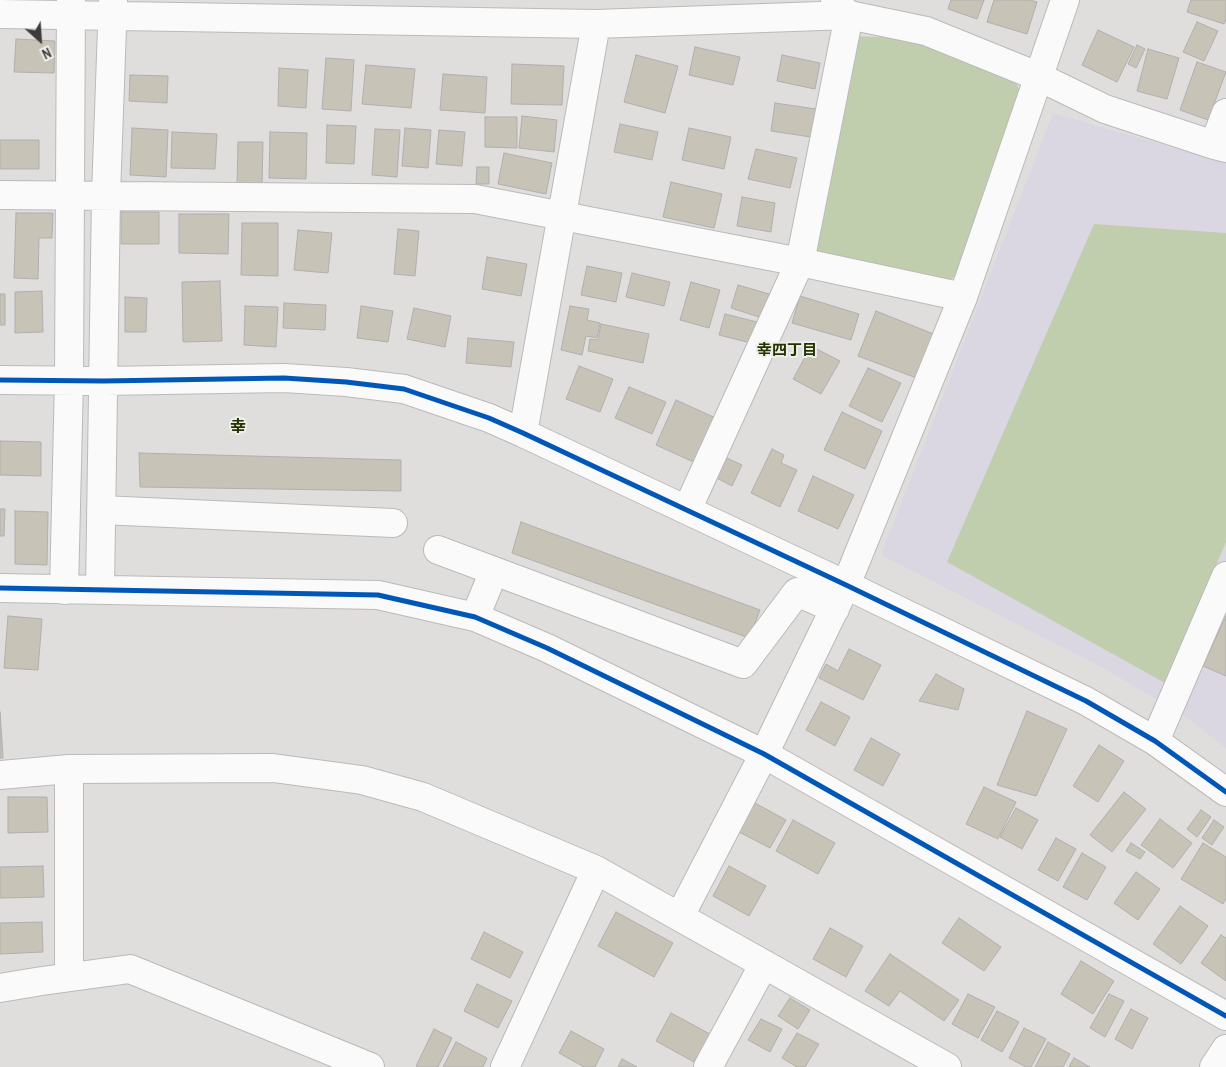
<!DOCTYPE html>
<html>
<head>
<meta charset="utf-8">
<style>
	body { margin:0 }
	#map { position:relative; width:1226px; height:1067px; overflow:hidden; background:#dfdedd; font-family:"Archivo Narrow",sans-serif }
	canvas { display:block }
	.north { position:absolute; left:15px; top:15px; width:50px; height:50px; -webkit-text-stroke:4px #edede9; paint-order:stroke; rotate:154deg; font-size:14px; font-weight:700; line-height:20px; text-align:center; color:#3d3c3b }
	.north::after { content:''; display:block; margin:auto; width:18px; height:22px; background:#3d3c3b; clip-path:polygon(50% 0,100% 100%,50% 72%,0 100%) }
</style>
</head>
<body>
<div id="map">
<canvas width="1226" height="1067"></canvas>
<div class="north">N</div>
</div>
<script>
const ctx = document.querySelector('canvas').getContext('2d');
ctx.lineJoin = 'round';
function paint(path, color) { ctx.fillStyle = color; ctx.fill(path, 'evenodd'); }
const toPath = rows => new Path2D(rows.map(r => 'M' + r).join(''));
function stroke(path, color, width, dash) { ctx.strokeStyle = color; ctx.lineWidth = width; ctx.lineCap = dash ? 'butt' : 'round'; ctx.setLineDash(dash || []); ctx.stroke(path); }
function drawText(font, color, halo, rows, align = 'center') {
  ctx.font = font + ' "Archivo Narrow","Noto Sans JP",sans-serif'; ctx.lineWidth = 4; ctx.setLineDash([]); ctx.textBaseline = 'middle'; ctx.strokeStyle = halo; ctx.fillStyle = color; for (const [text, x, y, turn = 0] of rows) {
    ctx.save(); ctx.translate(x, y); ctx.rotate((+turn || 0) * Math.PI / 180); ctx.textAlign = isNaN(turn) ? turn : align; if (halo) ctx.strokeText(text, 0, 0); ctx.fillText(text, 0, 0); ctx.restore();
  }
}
const education = toPath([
	[1053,113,1226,163,1226,748,1183,715,1103,668,881,555]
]);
const green = toPath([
	[853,36,904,38,1015,80,1022,96,961,274,946,281,813,250],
	[1094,224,1226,233,1226,542,1165,683,947,562]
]);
const building = toPath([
	[951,0,984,0,977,19,948,9,951,0],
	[994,0,1030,0,1037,2,1027,34,987,22,994,0],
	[1191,0,1226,0,1226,19,1224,24,1187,12,1191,0],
	[1197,22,1218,31,1204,61,1183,52,1197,22],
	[1098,30,1134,47,1117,82,1082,65,1098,30],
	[16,39,55,41,54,73,14,72,16,39],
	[1137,45,1145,49,1136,68,1128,64,1137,45],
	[695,47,740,57,733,85,689,75,695,47],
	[1148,49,1179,58,1167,99,1137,91,1148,49],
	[636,55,678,66,665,113,624,102,636,55],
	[782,55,820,63,815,89,777,81,782,55],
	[326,58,354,60,351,111,322,109,326,58],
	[1197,62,1226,72,1208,120,1180,110,1197,62],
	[512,64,564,66,562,105,511,104,512,64],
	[366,65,415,69,411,108,362,104,366,65],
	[279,68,308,70,306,108,278,106,279,68],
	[443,74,487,77,485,113,440,110,443,74],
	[130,75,168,76,167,103,129,101,130,75],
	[775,103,816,109,811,137,771,131,775,103],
	[522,116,557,120,554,152,519,148,522,116],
	[485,117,517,117,517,148,485,147,485,117],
	[620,124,658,132,652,160,614,152,620,124],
	[327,125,356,126,354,164,326,163,327,125],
	[132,128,168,130,166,177,130,175,132,128],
	[405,128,431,130,428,168,402,166,405,128],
	[689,128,731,137,724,169,682,160,689,128],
	[375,129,400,130,397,177,372,175,375,129],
	[439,130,465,132,462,166,436,164,439,130],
	[172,132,217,134,215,169,171,168,172,132],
	[270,132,307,133,306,179,269,178,270,132],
	[0,140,39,140,39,169,0,169,0,140],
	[238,142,263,142,262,187,237,187,238,142],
	[756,149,797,158,790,188,748,179,756,149],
	[504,153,552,163,546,194,498,184,504,153],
	[477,167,489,167,489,184,476,184,477,167],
	[671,182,722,194,714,228,663,217,671,182],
	[742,197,775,203,771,232,737,226,742,197],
	[121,212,159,212,159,244,121,244,121,212],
	[16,213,53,213,52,238,39,238,38,279,14,278,16,213],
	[179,214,229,214,228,254,179,253,179,214],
	[242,223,278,223,278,276,241,275,242,223],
	[398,229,419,231,415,276,394,274,398,229],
	[298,230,332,233,328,273,294,270,298,230],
	[487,257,527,264,521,296,482,289,487,257],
	[587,266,622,273,616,302,581,295,587,266],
	[632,273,670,282,664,306,626,297,632,273],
	[220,281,222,341,183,342,182,282,220,281],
	[691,282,720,290,709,328,680,320,691,282],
	[738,285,769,294,762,318,731,308,738,285],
	[42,291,43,332,15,333,15,292,42,291],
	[0,294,5,294,5,325,0,325,0,294],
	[800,296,859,314,851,340,792,323,800,296],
	[125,297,147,298,146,332,125,332,125,297],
	[284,303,326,305,325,330,283,328,284,303],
	[245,306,278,307,276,347,244,345,245,306],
	[361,306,393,311,388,342,357,338,361,306],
	[570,306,589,309,587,320,600,323,597,338,586,336,582,355,561,350,570,306],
	[414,308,451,316,445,347,407,339,414,308],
	[876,311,936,335,919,379,858,356,876,311],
	[725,314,761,323,755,344,719,335,725,314],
	[601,324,649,334,643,363,588,351,590,339,598,340,601,324],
	[468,338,514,342,511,367,466,363,468,338],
	[811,346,840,361,821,394,793,379,811,346],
	[579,366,613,379,600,412,566,399,579,366],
	[868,368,901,383,882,422,849,406,868,368],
	[629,387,666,402,652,434,615,418,629,387],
	[676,400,718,419,698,464,656,445,676,400],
	[842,412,882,431,865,469,824,450,842,412],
	[0,441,41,442,41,476,0,475,0,441],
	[772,449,784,455,781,463,797,470,780,507,751,493,772,449],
	[139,453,401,460,401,491,140,487,139,453],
	[718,454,742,465,732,486,709,474,718,454],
	[813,476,854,495,838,529,798,511,813,476],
	[0,509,5,509,4,536,0,536,0,509],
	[15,511,48,512,47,565,15,564,15,511],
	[521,522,760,610,749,638,512,553,521,522],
	[8,616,42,619,38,670,4,668,8,616],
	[1226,616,1226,676,1203,666,1226,616],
	[849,649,881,665,863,700,819,678,826,664,838,671,849,649],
	[936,674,964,689,958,710,919,701,936,674],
	[821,702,850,717,835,746,806,730,821,702],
	[1027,711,1067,729,1036,796,997,785,1027,711],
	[0,712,3,758,0,758,0,712],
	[871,738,900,754,883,786,854,770,871,738],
	[1099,745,1124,761,1098,802,1073,786,1099,745],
	[984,787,1016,802,998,839,966,824,984,787],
	[1124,792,1146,809,1112,852,1090,835,1124,792],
	[8,797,47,797,48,832,8,833,8,797],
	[755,803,786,820,770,848,739,832,755,803],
	[1016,808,1038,820,1022,849,1000,837,1016,808],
	[1201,810,1211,817,1197,837,1187,829,1201,810],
	[1160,819,1192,843,1173,868,1141,845,1160,819],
	[793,820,835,843,818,874,776,851,793,820],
	[1214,820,1224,827,1212,845,1202,838,1214,820],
	[1056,838,1076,849,1058,881,1038,870,1056,838],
	[1131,843,1145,852,1140,859,1126,851,1131,843],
	[1203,843,1226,857,1226,898,1223,904,1181,879,1203,843],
	[1082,853,1106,867,1087,900,1063,887,1082,853],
	[43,866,44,897,0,898,0,867,43,866],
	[729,866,766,886,749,916,713,896,729,866],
	[1136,872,1160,889,1138,920,1114,903,1136,872],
	[1180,906,1208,926,1181,964,1153,944,1180,906],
	[616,912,673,943,654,977,598,946,616,912],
	[959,918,1001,947,984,971,942,943,959,918],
	[42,922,43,952,0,954,0,923,42,922],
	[830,928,863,946,846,977,813,959,830,928],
	[484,932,523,952,510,978,471,959,484,932],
	[1221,935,1226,938,1226,981,1201,963,1221,935],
	[890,954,959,1000,944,1021,900,991,889,1006,865,991,890,954],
	[1081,961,1114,981,1093,1014,1061,994,1081,961],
	[477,984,512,1001,498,1028,464,1011,477,984],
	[968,994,995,1007,978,1038,952,1024,968,994],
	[1109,994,1124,1001,1105,1037,1090,1028,1109,994],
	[790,998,810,1010,798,1029,778,1016,790,998],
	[1131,1009,1148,1018,1132,1049,1115,1039,1131,1009],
	[997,1011,1019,1022,1002,1052,981,1040,997,1011],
	[671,1013,710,1034,694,1062,656,1041,671,1013],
	[761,1019,782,1029,770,1052,748,1040,761,1019],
	[1024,1028,1046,1039,1031,1067,1026,1067,1009,1058,1024,1028],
	[434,1029,452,1038,438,1067,418,1067,416,1066,434,1029],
	[571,1031,604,1049,595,1067,584,1067,559,1053,571,1031],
	[797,1033,819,1044,805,1067,797,1067,782,1058,797,1033],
	[456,1042,487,1058,483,1067,443,1067,456,1042],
	[1048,1042,1070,1054,1063,1067,1035,1067,1048,1042],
	[1074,1058,1090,1067,1069,1067,1074,1058],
	[622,1059,637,1067,618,1067,622,1059]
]);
const minor = toPath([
	[0,14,596,24,849,15,926,31,1037,76,1105,109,1214,145,1226,148],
	[1214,145,1226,113],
	[0,195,475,199,800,262,963,297],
	[0,380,104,381,284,378,346,382,404,389,489,418,523,433,846,585,1086,701,1155,741,1226,792],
	[523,433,596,24],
	[101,510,393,523],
	[687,510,800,262,849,15,835,3],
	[438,550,743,664,797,592,835,609],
	[0,588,378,595,475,617,547,648,764,754,1226,1016],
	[64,590,69,380,71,0],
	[100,590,106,195,113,0],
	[475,617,494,571],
	[1155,741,1226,576],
	[69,769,69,977],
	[0,775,69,769,273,768,362,780,423,797,596,870,947,1067],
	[680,916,764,754,846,585,963,297,1065,0],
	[0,988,42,981,130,969,370,1067],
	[505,1067,596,870],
	[708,1067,764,964],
	[1214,1067,1226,1049]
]);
const cycleway = toPath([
	[0,380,104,381,284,378,346,382,404,389,489,418,523,433,846,585,1086,701,1155,741,1226,792],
	[0,588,378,595,475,617,547,648,764,754,1226,1016]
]);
const neighbourhoodNames = [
	["幸四丁目",787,351]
];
const quarterNames = [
	["幸",238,428]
];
paint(education, '#dad7e3');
paint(green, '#c1ceae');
paint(building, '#c7c3b6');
stroke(building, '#afafae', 1);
stroke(minor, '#bbbab9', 30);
stroke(minor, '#fafafa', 28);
stroke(cycleway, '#0057b8', 5);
drawText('bold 15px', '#230', '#edede9', neighbourhoodNames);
drawText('bold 16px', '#230', '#edede9', quarterNames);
</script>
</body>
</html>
